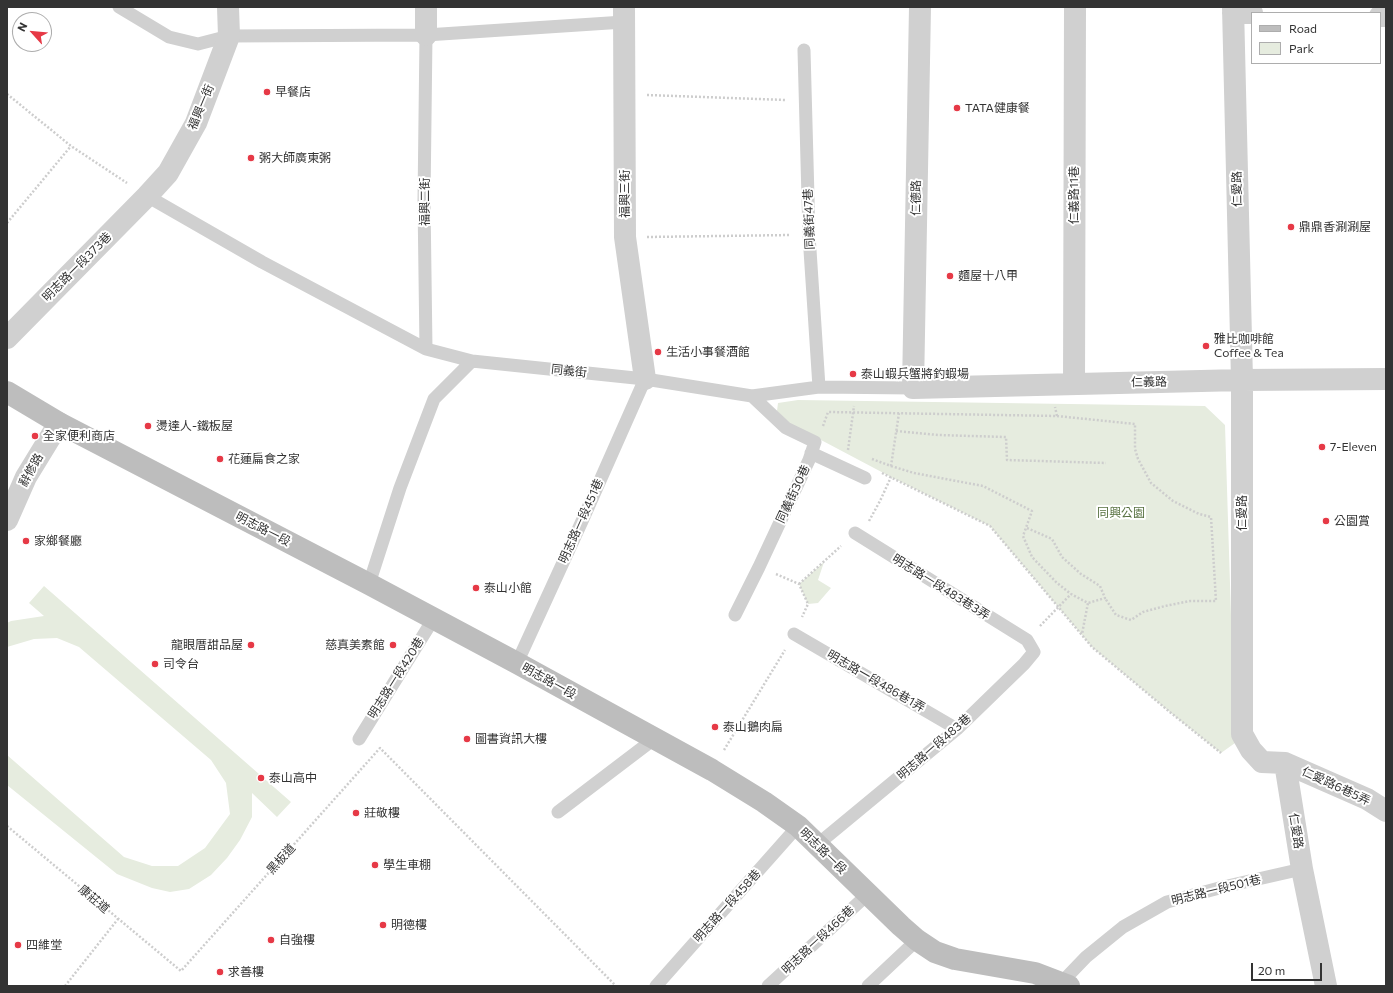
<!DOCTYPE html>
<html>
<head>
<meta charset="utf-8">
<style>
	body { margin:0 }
	#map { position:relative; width:1393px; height:993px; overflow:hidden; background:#fff; font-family:Commissioner,sans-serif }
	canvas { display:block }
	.frame { position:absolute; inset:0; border:8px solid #333; pointer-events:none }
	.legend { position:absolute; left:1251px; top:12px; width:130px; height:52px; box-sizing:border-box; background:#fff; border:1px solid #adadad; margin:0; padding:5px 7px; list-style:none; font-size:12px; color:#333 }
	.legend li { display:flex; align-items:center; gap:8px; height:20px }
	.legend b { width:20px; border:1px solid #adadad }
	.north { position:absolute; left:12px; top:12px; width:40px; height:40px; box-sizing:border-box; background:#fff; border:1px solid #adadad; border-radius:50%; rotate:297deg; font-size:11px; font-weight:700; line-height:16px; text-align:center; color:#333 }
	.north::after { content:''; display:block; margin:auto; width:14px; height:18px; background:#e63946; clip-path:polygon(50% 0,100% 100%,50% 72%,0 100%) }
	.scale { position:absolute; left:1251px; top:963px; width:71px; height:18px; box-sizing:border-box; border:2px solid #333; border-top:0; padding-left:5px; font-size:12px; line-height:14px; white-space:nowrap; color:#333; -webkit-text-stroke:3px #fff; paint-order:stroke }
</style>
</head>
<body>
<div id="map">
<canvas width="1393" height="993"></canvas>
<div class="frame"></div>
<ul class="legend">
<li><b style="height:5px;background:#bdbdbd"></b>Road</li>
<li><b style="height:11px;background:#e6ecdf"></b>Park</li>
</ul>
<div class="north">N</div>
<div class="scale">20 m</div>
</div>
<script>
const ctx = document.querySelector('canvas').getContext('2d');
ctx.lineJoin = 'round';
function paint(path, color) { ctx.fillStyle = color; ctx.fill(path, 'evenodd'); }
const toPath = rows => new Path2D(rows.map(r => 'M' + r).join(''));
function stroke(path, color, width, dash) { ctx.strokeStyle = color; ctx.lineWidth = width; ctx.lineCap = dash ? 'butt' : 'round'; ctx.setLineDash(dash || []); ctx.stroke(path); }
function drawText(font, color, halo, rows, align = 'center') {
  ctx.font = font + ' Commissioner,"Noto Sans TC",sans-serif'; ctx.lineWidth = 4; ctx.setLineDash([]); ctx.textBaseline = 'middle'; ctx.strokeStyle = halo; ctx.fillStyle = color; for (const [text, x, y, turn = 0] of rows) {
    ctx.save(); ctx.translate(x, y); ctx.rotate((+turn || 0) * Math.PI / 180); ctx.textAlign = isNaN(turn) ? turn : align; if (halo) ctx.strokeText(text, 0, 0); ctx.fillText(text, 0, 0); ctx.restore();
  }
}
const green = toPath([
	[798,400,1205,406,1225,425,1235,743,1221,753,1171,713,1092,647,990,526,891,477,787,422,777,411,778,403],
	[824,562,818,580,831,588,818,603,808,604,799,584],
	[44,586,291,802,277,817,252,793,252,817,240,840,227,858,211,875,189,889,170,892,152,888,117,874,7,785,7,755,124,857,152,866,178,866,205,848,230,814,226,783,211,760,79,647,57,638,34,639,7,647,7,623,11,621,44,616,29,603]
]);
const path = toPath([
	[7,94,71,146,127,183],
	[647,95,786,100],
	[7,223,71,146],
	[647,237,790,235],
	[1057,416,1135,424,1135,449,1138,459,1151,483,1173,501,1199,514,1211,517,1216,601,1190,601,1165,606,1143,612,1131,620,1116,615,1105,598],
	[823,426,828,412,1057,416,1055,407],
	[896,431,938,435,1006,437,1007,460,1106,463],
	[848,450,854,406],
	[872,459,891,466,899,413],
	[891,466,914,473,983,486,1032,511,1023,536,1032,557,1056,582,1071,594,1088,603,1082,634],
	[882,473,990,526,1092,647,1171,713,1221,753],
	[869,521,880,501,891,477],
	[1027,528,1052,539,1062,557,1081,574,1100,586,1105,598,1088,603],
	[776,574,799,584,808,604,802,617],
	[799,584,841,546],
	[1040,626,1071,594],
	[724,750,785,650],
	[7,826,181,971,380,748,615,985],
	[65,986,118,919]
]);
const service = toPath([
	[119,7,169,37,198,44,229,36,426,35,624,22],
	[426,35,424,201,426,349,472,361],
	[804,50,809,235,819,387],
	[147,196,262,262,426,349],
	[811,453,865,478],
	[369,584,400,488,434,399,472,361,645,379,752,396,819,387,913,388],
	[735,615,759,567,809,460,815,442,786,428,752,396],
	[794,634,957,729],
	[517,663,583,519,645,379],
	[359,739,434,618],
	[558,812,654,739],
	[818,844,957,729,1024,664,1034,652,1027,640,855,533],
	[1062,982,1086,957,1123,927,1167,902,1223,887,1302,869],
	[656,986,798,826],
	[768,986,868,894],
	[868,986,917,940]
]);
const minor = toPath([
	[426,7,426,35],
	[624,7,625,237,645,379],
	[920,7,913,388,1242,380,1386,379],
	[1233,7,1242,380,1242,734,1251,750,1262,762,1285,763,1367,799,1386,811],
	[1233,13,1252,13],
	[1380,16,1386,16],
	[7,338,147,196,168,173,196,123,229,36,228,7],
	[1074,384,1075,7],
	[7,520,26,477,59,423],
	[1285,763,1302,869,1326,986]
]);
const secondary = toPath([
	[7,392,59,423,369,584,517,663,712,770,764,802,798,826,901,926,917,940,935,952,955,959,1035,973,1069,986]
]);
const markers = [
	[267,92,4,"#e63946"],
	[957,108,4,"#e63946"],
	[251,158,4,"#e63946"],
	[1291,227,4,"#e63946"],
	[950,276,4,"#e63946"],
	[1206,346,4,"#e63946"],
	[658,352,4,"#e63946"],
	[853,374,4,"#e63946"],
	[148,426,4,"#e63946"],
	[35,436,4,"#e63946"],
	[1322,447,4,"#e63946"],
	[220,459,4,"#e63946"],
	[1326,521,4,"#e63946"],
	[26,541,4,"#e63946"],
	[476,588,4,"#e63946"],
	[251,645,4,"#e63946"],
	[393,645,4,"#e63946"],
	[155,664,4,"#e63946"],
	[715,727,4,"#e63946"],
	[467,739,4,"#e63946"],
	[261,778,4,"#e63946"],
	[356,813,4,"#e63946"],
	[375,865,4,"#e63946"],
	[383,925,4,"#e63946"],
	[271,940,4,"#e63946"],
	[18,945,4,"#e63946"],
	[220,972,4,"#e63946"]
];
const poiNames = [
	["早餐店",275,92],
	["TATA健康餐",965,108],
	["粥大師廣東粥",259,158],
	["鼎鼎香涮涮屋",1299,227],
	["麵屋十八甲",958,276],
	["雅比咖啡館",1214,339],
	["Coffee & Tea",1214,353],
	["生活小事餐酒館",666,352],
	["泰山蝦兵蟹將釣蝦場",861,374],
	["燙達人-鐵板屋",156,426],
	["全家便利商店",43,436],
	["7-Eleven",1330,447],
	["花蓮扁食之家",228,459],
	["公園賞",1334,521],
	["家鄉餐廳",34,541],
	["泰山小館",484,588],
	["龍眼厝甜品屋",243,645,"right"],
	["慈真美素館",385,645,"right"],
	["司令台",163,664],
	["泰山鵝肉扁",723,727],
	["圖書資訊大樓",475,739],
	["泰山高中",269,778],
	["莊敬樓",364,813],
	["學生車棚",383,865],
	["明德樓",391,925],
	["自強樓",279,940],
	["四維堂",26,945],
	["求善樓",228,972]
];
const streetNames = [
	["福興一街",201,107,-67],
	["仁愛路",1237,189,-91],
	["福興三街",625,194,-90],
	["仁義路11巷",1074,195,-90],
	["仁德路",916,198,-89],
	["福興二街",425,202,-90],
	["同義街47巷",809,219,-92],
	["明志路一段373巷",77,267,-45],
	["同義街",569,371,6],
	["仁義路",1149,382,-1],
	["辭修路",31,470,-61],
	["同義街30巷",793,494,-65],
	["仁愛路",1242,513,-90],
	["明志路一段451巷",581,521,-66],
	["明志路一段",263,529,27],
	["明志路一段483巷3弄",941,587,32],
	["明志路一段420巷",396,678,-58],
	["明志路一段",549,681,29],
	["明志路一段486巷1弄",876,681,30],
	["明志路一段483巷",934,747,-41],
	["仁愛路6巷5弄",1336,786,25],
	["仁愛路",1296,831,81],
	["明志路一段",823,851,44],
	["黑板道",281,859,-48],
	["明志路一段501巷",1216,890,-14],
	["康莊道",94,899,40],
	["明志路一段458巷",727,906,-48],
	["明志路一段466巷",818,940,-43]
];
const parkNames = [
	["同興公園",1121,513]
];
paint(green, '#e6ecdf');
stroke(path, '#cdcdcd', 2.5, [2, 2]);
stroke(service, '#d0d0d0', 13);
stroke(minor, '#d0d0d0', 22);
stroke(secondary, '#bdbdbd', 22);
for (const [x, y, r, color] of markers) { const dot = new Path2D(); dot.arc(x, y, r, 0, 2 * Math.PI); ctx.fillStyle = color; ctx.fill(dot); stroke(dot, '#fff', 1.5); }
drawText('12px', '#333', '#fff', poiNames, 'left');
drawText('12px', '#333', '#fff', streetNames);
drawText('12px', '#56703f', '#fff', parkNames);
</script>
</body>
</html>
